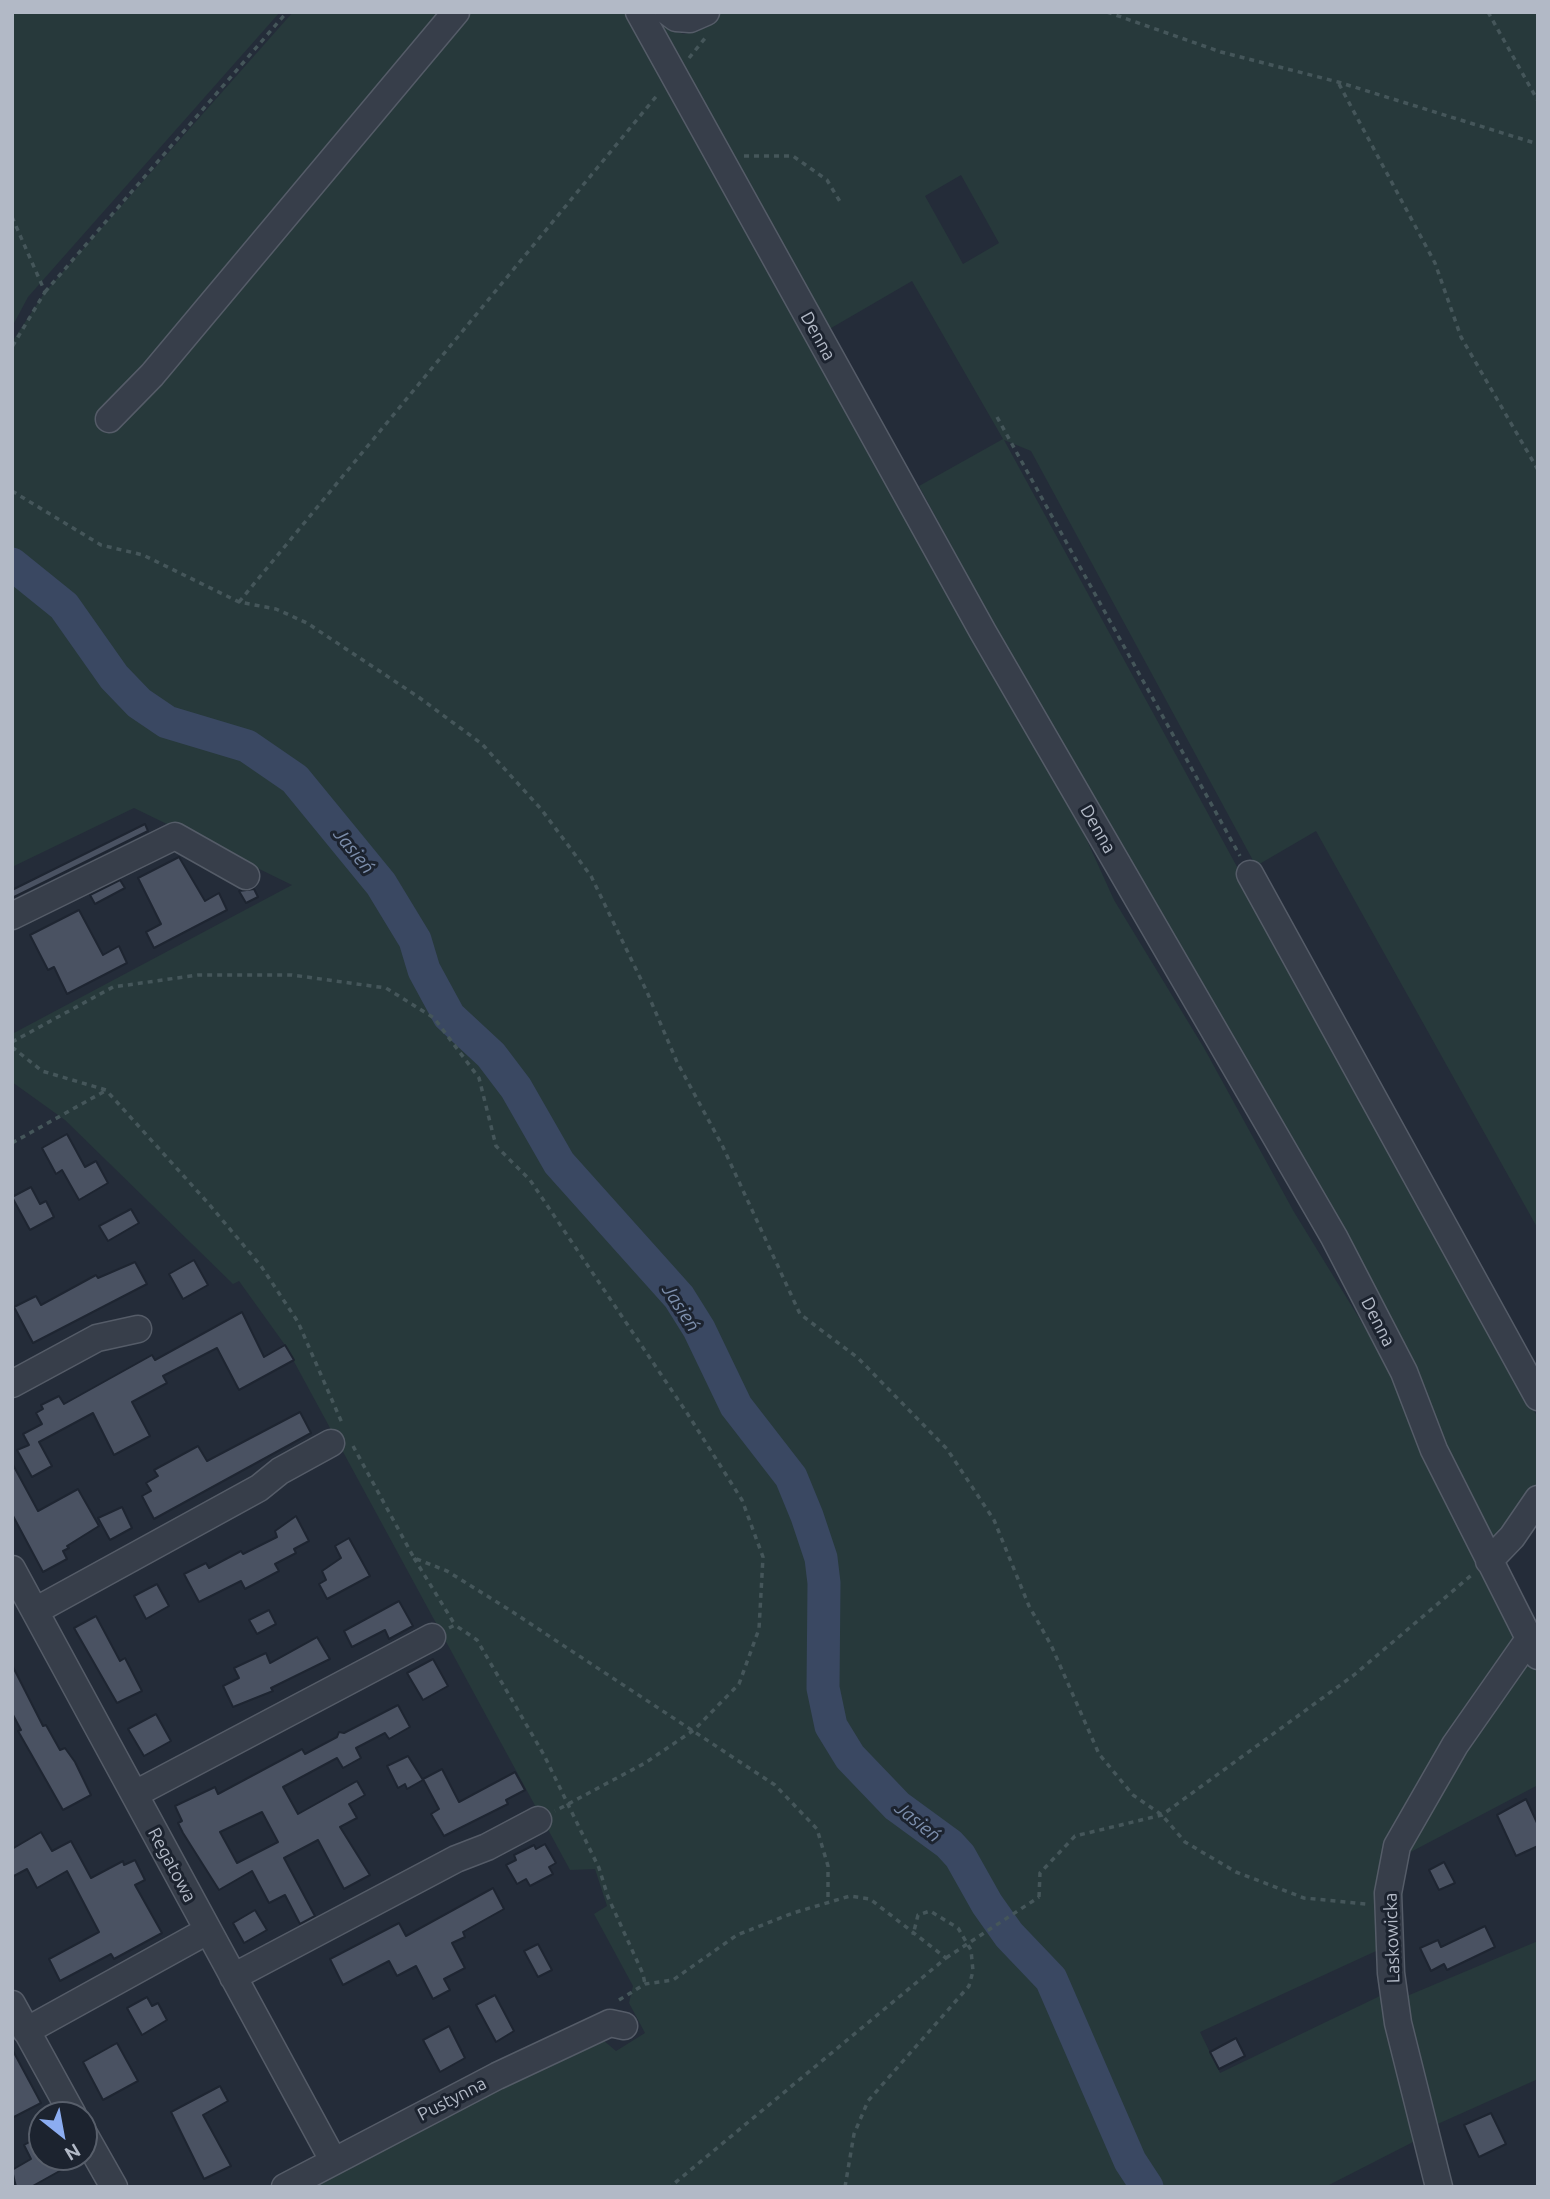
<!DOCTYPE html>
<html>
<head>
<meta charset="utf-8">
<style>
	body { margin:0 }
	#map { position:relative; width:1550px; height:2199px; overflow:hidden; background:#242c39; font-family:Ubuntu,sans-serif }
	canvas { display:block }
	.frame { position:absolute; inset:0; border:14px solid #b2b9c6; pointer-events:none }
	.north { position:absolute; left:28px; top:2101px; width:70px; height:70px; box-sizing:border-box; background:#1c232f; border:2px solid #585f6b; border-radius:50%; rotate:149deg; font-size:19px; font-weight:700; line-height:28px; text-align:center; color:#b2b9c6 }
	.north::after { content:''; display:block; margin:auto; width:24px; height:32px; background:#8cadf1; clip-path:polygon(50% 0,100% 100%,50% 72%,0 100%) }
</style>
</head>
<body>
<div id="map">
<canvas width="1550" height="2199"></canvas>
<div class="frame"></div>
<div class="north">N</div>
</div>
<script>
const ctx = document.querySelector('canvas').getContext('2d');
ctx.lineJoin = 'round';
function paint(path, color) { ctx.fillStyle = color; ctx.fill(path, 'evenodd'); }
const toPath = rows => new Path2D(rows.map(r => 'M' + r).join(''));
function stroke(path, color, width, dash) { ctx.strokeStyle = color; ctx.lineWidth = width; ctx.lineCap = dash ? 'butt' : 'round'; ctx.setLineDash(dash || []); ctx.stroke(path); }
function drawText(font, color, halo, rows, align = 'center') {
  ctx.font = font + ' Ubuntu,sans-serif'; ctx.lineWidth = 6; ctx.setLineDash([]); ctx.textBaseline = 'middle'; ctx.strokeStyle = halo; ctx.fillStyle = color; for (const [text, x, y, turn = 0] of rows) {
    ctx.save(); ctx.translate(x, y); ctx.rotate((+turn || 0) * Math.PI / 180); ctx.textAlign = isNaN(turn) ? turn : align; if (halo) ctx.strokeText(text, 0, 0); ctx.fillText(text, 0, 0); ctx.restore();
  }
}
const green = toPath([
	[12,12,280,12,28,297,12,327],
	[293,12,628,12,1026,706,1114,900,1204,1048,1294,1212,1394,1375,1538,1671,1538,1785,1405,1855,1400,1940,1200,2032,1220,2073,1382,1995,1415,2141,1325,2187,312,2187,489,2092,551,2066,603,2040,616,2051,645,2033,629,2003,633,1986,594,1914,607,1906,595,1869,570,1870,285,1345,239,1281,233,1284,65,1120,12,1082,12,1034,292,885,134,808,12,867,12,342,45,292],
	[648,12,658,12,671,30,684,34,695,31,715,12,1538,12,1538,1229,1316,831,1256,866,1031,451,1004,440,1538,1418,1538,1485,1496,1540,1486,1537,919,486,1003,439,912,281,826,331],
	[961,175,999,243,963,264,925,196],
	[1538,1941,1538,2079,1431,2127,1407,1996]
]);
const river = toPath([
	[12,564,64,606,114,677,139,703,167,722,247,746,295,779,381,884,415,940,424,970,449,1016,491,1055,516,1088,559,1163,679,1297,699,1329,736,1406,791,1477,807,1516,821,1558,824,1583,823,1688,831,1726,850,1757,897,1806,949,1844,960,1856,987,1904,1009,1935,1051,1979,1130,2161,1147,2187]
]);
const building = toPath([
	[145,824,148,831,12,898,12,890,145,824],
	[179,857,205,901,219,893,227,910,154,948,146,932,161,924,138,878,179,857],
	[120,880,125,888,95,904,90,895,120,880],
	[254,889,258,897,246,903,239,891,254,889],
	[79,910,103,955,119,946,127,963,67,994,54,967,48,970,30,935,79,910],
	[67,1134,85,1167,96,1161,108,1183,79,1200,62,1170,56,1174,42,1148,67,1134],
	[31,1187,40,1204,46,1201,54,1217,30,1230,12,1197,31,1187],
	[131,1209,139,1223,108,1241,99,1226,131,1209],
	[194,1260,208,1285,183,1299,169,1274,194,1260],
	[135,1262,147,1284,33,1343,14,1307,36,1296,41,1305,96,1275,98,1278,135,1262],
	[242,1312,264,1357,285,1345,294,1360,239,1390,217,1348,163,1376,167,1383,132,1402,150,1436,114,1455,93,1413,39,1442,52,1466,32,1477,17,1450,29,1445,23,1434,42,1424,36,1413,43,1409,41,1405,59,1396,64,1404,152,1355,155,1360,242,1312],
	[300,1412,311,1433,154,1519,142,1496,151,1491,146,1483,158,1476,154,1470,198,1446,207,1461,300,1412],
	[12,1463,38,1511,78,1489,99,1526,67,1546,69,1548,63,1551,67,1559,43,1572,12,1514,12,1463],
	[122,1507,132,1528,110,1540,98,1518,122,1507],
	[296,1516,309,1541,294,1549,296,1553,275,1564,279,1571,245,1589,241,1581,199,1602,184,1574,206,1563,209,1568,241,1551,243,1554,277,1537,275,1531,296,1516],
	[349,1538,370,1576,327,1599,319,1584,326,1580,322,1571,341,1558,335,1546,349,1538],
	[157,1584,169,1606,146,1619,134,1596,157,1584],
	[399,1601,413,1626,389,1639,385,1630,352,1647,344,1631,399,1601],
	[269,1610,276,1624,257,1634,249,1620,269,1610],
	[96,1616,120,1661,125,1658,142,1691,117,1703,74,1628,96,1616],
	[317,1637,330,1659,271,1688,273,1691,233,1707,223,1686,239,1678,234,1668,266,1653,270,1663,317,1637],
	[433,1659,448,1686,423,1700,407,1673,433,1659],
	[12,1665,43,1726,46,1725,60,1750,65,1748,75,1762,91,1795,63,1810,18,1731,21,1730,12,1713,12,1665],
	[398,1705,410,1727,389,1739,385,1733,356,1748,361,1758,343,1768,337,1758,283,1787,298,1814,357,1781,365,1795,349,1804,357,1818,340,1827,370,1875,344,1889,318,1840,284,1858,315,1916,300,1924,285,1895,269,1903,252,1871,219,1890,183,1833,178,1823,182,1821,175,1806,215,1787,218,1794,302,1749,305,1754,337,1737,339,1732,344,1733,398,1705],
	[262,1812,278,1842,237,1863,220,1832,262,1812],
	[156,1714,171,1741,144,1756,128,1729,156,1714],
	[408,1756,423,1780,407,1789,405,1784,398,1788,387,1766,408,1756],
	[442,1769,459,1802,515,1772,525,1790,506,1800,508,1804,444,1836,431,1814,439,1809,423,1779,442,1769],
	[1526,1799,1538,1825,1538,1846,1516,1856,1497,1815,1526,1799],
	[41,1832,52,1851,71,1841,91,1878,123,1861,124,1865,135,1860,145,1880,135,1885,162,1933,114,1959,111,1954,60,1981,49,1959,99,1932,67,1871,37,1888,27,1869,12,1877,12,1849,41,1832],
	[545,1844,556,1863,549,1867,553,1874,530,1886,526,1879,517,1884,506,1865,516,1860,514,1855,534,1845,536,1849,545,1844],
	[1444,1862,1455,1883,1439,1890,1429,1870,1444,1862],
	[493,1888,504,1909,463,1932,465,1937,452,1943,465,1968,444,1979,450,1990,433,1999,416,1966,397,1976,389,1961,343,1985,330,1959,399,1923,406,1936,493,1888],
	[255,1910,267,1930,244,1943,233,1923,255,1910],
	[1485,1926,1495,1947,1447,1970,1444,1964,1431,1971,1420,1948,1438,1940,1441,1947,1485,1926],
	[538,1944,552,1970,538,1977,524,1951,538,1944],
	[495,1995,514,2031,496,2042,476,2005,495,1995],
	[147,1997,152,2006,158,2003,167,2020,142,2035,127,2008,147,1997],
	[449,2026,465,2058,440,2072,423,2040,449,2026],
	[1236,2038,1245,2056,1219,2069,1210,2052,1236,2038],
	[117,2043,138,2081,103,2100,83,2062,117,2043],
	[12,2049,41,2103,12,2118,12,2049],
	[220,2086,228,2101,203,2115,231,2166,204,2179,171,2112,220,2086],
	[1491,2113,1506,2144,1479,2157,1464,2125,1491,2113],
	[42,2135,42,2157,59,2157,65,2168,31,2187,16,2187,12,2170,31,2159,24,2145,42,2135]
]);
const path = toPath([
	[1107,12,1221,52,1338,82,1538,144],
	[1488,12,1538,101],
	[689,58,706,37],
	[1339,84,1435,263,1461,337,1538,470],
	[744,156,793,156,827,180,842,205],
	[12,217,45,292,12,347],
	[45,292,287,12],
	[997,417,1240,856],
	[12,491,101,545,143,555,239,602,276,609,307,623,417,696,482,744,541,809,591,876,647,992,677,1062,722,1145,800,1314,858,1358,947,1449,994,1520,1029,1606,1051,1645,1099,1754,1133,1795,1162,1815,1185,1842,1236,1872,1304,1898,1366,1904],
	[239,602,659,93],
	[12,1042,113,987,198,975,292,975,386,988,434,1018,479,1078,496,1146,530,1180,687,1413,742,1500,763,1557,759,1629,739,1684,694,1730,645,1763,555,1811],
	[12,1047,42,1071,106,1090,208,1203,261,1266,298,1322,342,1423],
	[12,1143,105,1091],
	[353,1446,414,1558,447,1571,508,1609,775,1785,817,1829,828,1866,828,1902],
	[414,1558,455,1625],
	[449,1628,455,1625,477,1640,544,1755,599,1868,608,1897,643,1974,645,1984],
	[1039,1897,1040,1873,1075,1836,1162,1815,1354,1675,1474,1573],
	[619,2000,645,1984,673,1980,737,1935,793,1913,850,1896,870,1899,946,1958,670,2187],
	[845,2187,854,2134,868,2101,969,1986,973,1971,971,1950,958,1928,930,1911,918,1915,913,1935]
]);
const minor = toPath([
	[639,12,983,632,1334,1237,1404,1372,1434,1450,1538,1656],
	[668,12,676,18,690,19,706,12],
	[109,419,152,375,456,12],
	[1250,874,1538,1397],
	[12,916,175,836,246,876],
	[12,1384,97,1338,138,1329],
	[1489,1561,1512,1537,1538,1499],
	[12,1569,333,2160],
	[35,1611,259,1488,280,1471,331,1443],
	[135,1794,432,1637],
	[233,1977,456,1859,487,1847,538,1820],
	[12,2004,73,2115],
	[26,2031,207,1931],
	[84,2134,114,2187],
	[285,2187,497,2076,610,2023,624,2026],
	[1439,2187,1398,2023,1391,1973,1388,1893,1397,1846,1455,1745,1529,1639]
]);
const pathBridge = toPath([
	[946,1958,1039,1897]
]);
const streetNames = [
	["Denna",818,336,61],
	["Denna",1098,829,60],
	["Denna",1378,1322,63],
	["Regatowa",172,1865,62],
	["Laskowicka",1392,1938,-92],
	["Pustynna",452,2099,-27]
];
const waterNames = [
	["Jasień",354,851,51],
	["Jasień",681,1308,57],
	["Jasień",918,1822,39]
];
paint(green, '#27393b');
stroke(river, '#3a4862', 33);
paint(building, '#4a5262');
stroke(building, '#1e2531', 2);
stroke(minor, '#555c68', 29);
stroke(path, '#45565a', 3.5, [5, 5]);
stroke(minor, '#373e4a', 26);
stroke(pathBridge, '#45565a', 3.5, [5, 5]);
drawText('18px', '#b2b9c6', '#1c232f', streetNames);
drawText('italic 19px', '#7c8eac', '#1c232f', waterNames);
</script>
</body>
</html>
